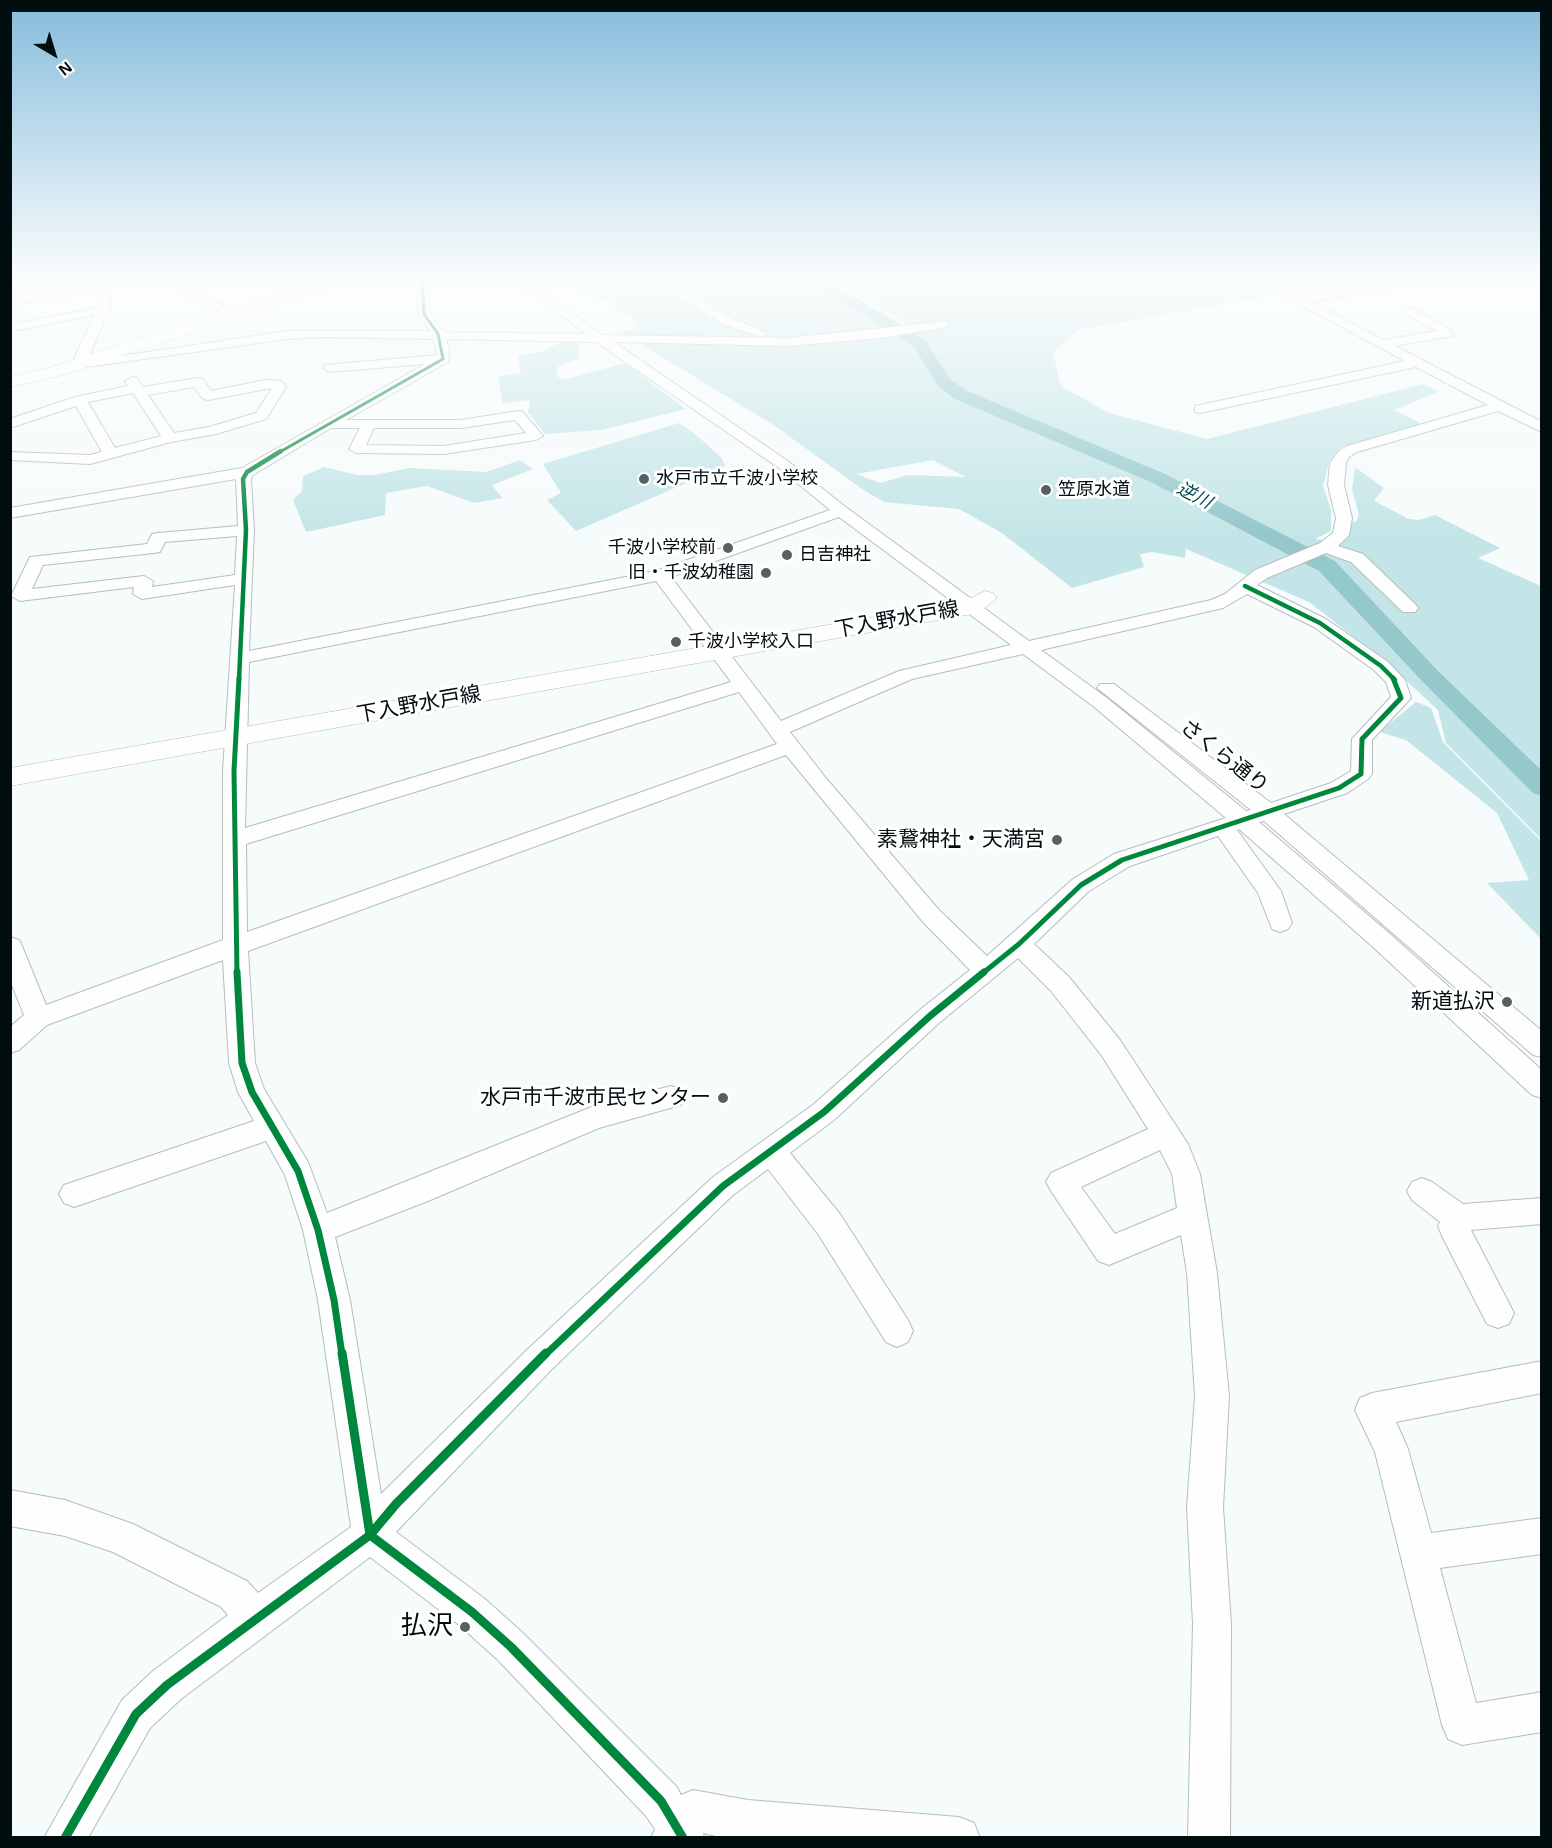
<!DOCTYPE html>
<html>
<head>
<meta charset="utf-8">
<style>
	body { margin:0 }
	#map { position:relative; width:1552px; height:1848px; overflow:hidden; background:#f6fbfb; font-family:Arial,sans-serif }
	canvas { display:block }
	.frame { position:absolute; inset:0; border:12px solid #010e10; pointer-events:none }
	.north { position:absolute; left:24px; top:24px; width:60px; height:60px; -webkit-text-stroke:4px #fff; paint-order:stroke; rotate:142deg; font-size:16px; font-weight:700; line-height:24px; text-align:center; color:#010e10 }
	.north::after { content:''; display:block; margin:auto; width:21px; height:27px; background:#010e10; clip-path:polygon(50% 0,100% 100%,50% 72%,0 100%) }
</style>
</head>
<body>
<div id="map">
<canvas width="1552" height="1848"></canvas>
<div class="frame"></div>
<div class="north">N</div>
</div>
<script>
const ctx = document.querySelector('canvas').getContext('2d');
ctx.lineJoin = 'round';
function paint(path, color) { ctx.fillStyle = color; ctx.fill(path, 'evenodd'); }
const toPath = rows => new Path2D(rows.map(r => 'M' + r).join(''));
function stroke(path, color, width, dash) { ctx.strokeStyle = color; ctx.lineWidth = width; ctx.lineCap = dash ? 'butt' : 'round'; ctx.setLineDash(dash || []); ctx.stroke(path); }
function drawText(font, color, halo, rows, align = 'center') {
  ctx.font = font + ' Arial,"Noto Sans JP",sans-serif'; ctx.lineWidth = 6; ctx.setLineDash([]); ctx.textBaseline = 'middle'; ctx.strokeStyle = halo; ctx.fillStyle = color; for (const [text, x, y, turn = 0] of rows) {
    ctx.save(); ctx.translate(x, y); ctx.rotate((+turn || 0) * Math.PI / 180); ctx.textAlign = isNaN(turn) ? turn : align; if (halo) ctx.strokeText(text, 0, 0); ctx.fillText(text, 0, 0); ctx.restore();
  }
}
const green = toPath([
	[554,277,821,277,910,328,914,327,828,277,1247,277,1281,294,1078,330,1053,353,1061,386,1109,413,1207,439,1423,384,1439,392,1394,410,1422,424,1341,447,1329,462,1323,486,1331,510,1331,531,1315,539,1342,543,1350,534,1352,521,1356,522,1359,515,1352,489,1355,467,1384,488,1374,501,1409,519,1419,520,1435,515,1500,548,1478,558,1541,586,1541,839,1446,743,1438,710,1388,664,1309,602,1186,549,1185,558,1152,552,1140,554,1144,567,1072,588,1002,533,959,509,884,502,862,489,775,426,621,332,637,328,631,316,604,300,576,290,581,285,574,280,551,284,545,280],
	[933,460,966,477,907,475,880,483,856,474],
	[567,340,580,344,578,359,558,366,557,376,563,380,625,363,686,409,602,430,545,434,528,412,530,400,503,403,498,376,521,373,518,356,542,351],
	[679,423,694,433,722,458,725,466,576,531,547,500,561,493,543,464],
	[520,460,533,469,492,485,502,498,474,503,427,486,386,493,385,515,306,532,293,500,302,491,303,476,324,467,357,475,375,475,410,468,487,472],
	[1416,702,1431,708,1443,742,1541,841,1541,939,1487,883,1529,880,1497,813,1406,740,1379,732]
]);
const river = toPath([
	[792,277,811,277,863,302,926,341,950,379,967,391,1165,474,1335,561,1438,671,1542,771,1542,796,1533,793,1422,681,1319,571,1151,482,955,399,938,386,914,347,853,308,792,277]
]);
const minor = toPath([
	[85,277,97,277,100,286,111,299,111,305,87,361,288,331,430,331,418,314,416,277,428,277,430,314,443,332,586,334,510,277,524,277,602,335,788,338,947,321,947,327,943,328,881,338,788,346,614,342,789,462,847,508,1029,641,1211,600,1225,594,1255,570,1320,543,1333,533,1336,518,1328,485,1330,463,1339,451,1347,446,1488,405,1416,367,1200,413,1195,412,1195,406,1200,405,1405,361,1249,277,1264,277,1301,296,1414,277,1442,277,1436,280,1311,302,1384,340,1436,331,1405,314,1405,308,1409,307,1452,330,1452,336,1395,346,1542,422,1542,432,1498,411,1357,452,1349,457,1346,463,1344,485,1352,518,1349,535,1338,546,1363,554,1415,604,1418,608,1415,612,1403,612,1351,562,1326,553,1267,578,1257,585,1326,619,1388,662,1405,680,1411,698,1372,740,1372,774,1368,779,1347,793,1284,814,1542,1031,1542,1057,1533,1055,1264,821,1259,822,1390,934,1542,1070,1542,1098,1532,1095,1372,946,1239,829,1237,830,1281,891,1292,923,1288,929,1280,932,1272,929,1258,893,1218,836,1130,866,1089,891,1034,944,1069,977,1120,1040,1188,1144,1200,1174,1217,1273,1229,1396,1223,1507,1231,1624,1230,1838,1188,1838,1193,1624,1187,1507,1195,1396,1187,1273,1181,1235,1109,1265,1098,1261,1051,1191,1046,1182,1051,1173,1148,1129,1102,1056,1051,991,1018,958,939,1023,834,1120,790,1153,840,1214,908,1320,913,1331,908,1342,897,1347,886,1342,818,1234,768,1169,733,1195,551,1370,396,1532,485,1599,524,1634,676,1786,681,1795,693,1790,748,1800,959,1817,974,1823,980,1838,725,1838,703,1833,704,1838,651,1838,655,1829,646,1816,498,1660,459,1625,370,1557,181,1699,150,1728,88,1838,44,1838,122,1700,153,1671,228,1615,221,1607,113,1552,65,1536,10,1526,10,1490,65,1500,133,1524,247,1581,258,1593,351,1527,318,1300,303,1230,285,1175,266,1141,74,1207,64,1203,59,1194,64,1185,254,1121,238,1092,229,1063,223,960,47,1025,19,1050,10,1053,10,1027,24,1015,10,980,10,937,19,940,22,946,46,1005,223,940,223,771,235,585,142,599,133,594,134,587,20,601,11,596,30,557,147,544,152,534,158,533,238,526,236,479,10,518,10,508,242,468,425,364,330,372,323,368,325,365,437,355,433,339,322,337,288,339,79,368,72,364,94,315,19,330,10,325,10,314,22,322,98,308,99,300,91,291,45,301,10,304,10,296,45,293,88,285,85,277],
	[446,339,596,342,779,468,830,510,656,571,249,651,254,530,251,479,253,475,331,428,360,428,349,449,356,453,444,454,536,440,543,436,523,412,518,411,461,420,346,420,448,362,449,350,446,339],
	[515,420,526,433,444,446,366,445,374,428,461,428,515,420],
	[839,517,1011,645,899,671,781,721,671,577,839,517],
	[237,536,235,575,152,587,153,581,144,576,32,589,43,565,154,553,160,552,165,542,237,536],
	[656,581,731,682,245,828,249,662,656,581],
	[1247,594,1314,627,1374,670,1386,682,1391,697,1352,739,1351,771,1331,783,1271,803,1114,684,1100,684,1097,688,1251,810,1246,811,1107,698,1041,650,1223,608,1247,594],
	[1023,654,1093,706,1226,818,1114,854,1073,879,987,956,939,910,825,777,790,732,912,679,1023,654],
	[739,692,777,744,247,932,246,844,739,692],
	[786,755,923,922,970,970,921,1009,814,1104,713,1177,529,1348,381,1494,350,1300,335,1237,428,1201,599,1128,681,1105,685,1097,681,1089,671,1086,594,1106,327,1213,308,1162,264,1089,255,1063,248,951,786,755],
	[1160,1150,1172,1174,1177,1208,1115,1234,1081,1187,1160,1150],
	[164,277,178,277,202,294,240,314,230,317,194,300,164,277],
	[644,277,659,277,731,318,768,333,762,337,723,324,644,277],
	[132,377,137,378,143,387,198,378,203,379,211,391,265,380,281,381,286,387,266,419,216,434,171,442,90,464,10,460,10,452,90,455,102,452,76,406,10,428,10,419,75,397,128,386,125,381,132,377],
	[194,387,203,399,208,400,272,388,256,413,209,427,174,433,148,395,194,387],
	[133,393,161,436,115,448,88,402,133,393],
	[1422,1178,1432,1182,1463,1204,1542,1198,1542,1224,1471,1230,1514,1313,1509,1324,1498,1328,1487,1324,1442,1236,1438,1226,1440,1222,1412,1200,1407,1191,1412,1182,1422,1178],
	[1542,1361,1542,1393,1396,1422,1408,1449,1431,1533,1542,1518,1542,1554,1440,1568,1476,1703,1542,1692,1542,1732,1462,1745,1448,1739,1442,1725,1375,1452,1355,1410,1360,1398,1372,1393,1542,1361]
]);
const major = toPath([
	[331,277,354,277,352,280,63,375,10,387,10,377,52,367,331,277],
	[985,591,993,593,997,598,980,612,972,614,10,786,10,768,965,601,985,591]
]);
const cyclewayFar4 = toPath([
	[278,453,443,359,438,334,424,314,422,277]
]);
const cyclewayFar3 = toPath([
	[1245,586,1320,623,1381,666,1395,680],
	[239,680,246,530,243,479,247,472,281,451]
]);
const cyclewayFar2 = toPath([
	[237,973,234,771,239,678],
	[983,973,1019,944,1081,885,1122,860,1339,788,1361,774,1362,739,1401,698,1393,678]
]);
const cyclewayFar1 = toPath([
	[237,972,242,1063,252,1092,298,1171,318,1230,334,1300,342,1355],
	[545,1355,723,1186,824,1112,930,1016,984,972]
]);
const cycleway = toPath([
	[342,1353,370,1535,472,1612,511,1647,661,1801,683,1838],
	[65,1838,136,1714,167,1685,370,1535,396,1504,546,1353]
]);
const markers = [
	[644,479,6,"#576162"],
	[1046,490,6,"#576162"],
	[728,548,6,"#576162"],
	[787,555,6,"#576162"],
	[766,573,6,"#576162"],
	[676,642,6,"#576162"],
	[1057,840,6,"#576162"],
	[1507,1002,6,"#576162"],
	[723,1098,6,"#576162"],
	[465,1627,6,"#576162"]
];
const farPoinames = [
	["水戸市立千波小学校",656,479],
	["笠原水道",1058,490],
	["千波小学校前",716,548,"right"],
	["日吉神社",799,555],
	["旧・千波幼稚園",754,573,"right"],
	["千波小学校入口",688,642]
];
const farWaternames = [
	["逆川",1194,496,28]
];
const streetNames = [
	["下入野水戸線",897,620,-10],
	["下入野水戸線",419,705,-10],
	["さくら通り",1224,757,38]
];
const poiNames = [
	["素鵞神社・天満宮",1045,840],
	["新道払沢",1495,1002],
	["水戸市千波市民センター",711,1098]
];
const nearPoinames = [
	["払沢",453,1627]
];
paint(green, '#c4e5e7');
paint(river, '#94c8cb');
stroke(minor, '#b4bebf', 2);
stroke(major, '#b4bebf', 1);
paint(minor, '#fefefe');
paint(major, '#fefefe');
stroke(cyclewayFar4, '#00873e', 3);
stroke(cyclewayFar3, '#00873e', 4.5);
stroke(cyclewayFar2, '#00873e', 5);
stroke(cyclewayFar1, '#00873e', 7);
stroke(cycleway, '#00873e', 9);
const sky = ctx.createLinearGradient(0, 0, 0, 536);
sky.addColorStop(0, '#86bcdc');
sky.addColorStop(0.52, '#fbfdfd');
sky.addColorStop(1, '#fbfdfd00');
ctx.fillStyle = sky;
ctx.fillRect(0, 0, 1552, 536);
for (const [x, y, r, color] of markers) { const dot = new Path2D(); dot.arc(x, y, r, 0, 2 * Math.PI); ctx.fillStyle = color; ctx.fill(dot); stroke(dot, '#fff', 2); }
drawText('18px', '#010e10', '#fff', farPoinames, 'left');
drawText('italic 18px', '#02494d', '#fff', farWaternames);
drawText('21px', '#010e10', '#fff', streetNames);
drawText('21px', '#010e10', '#fff', poiNames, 'right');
drawText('26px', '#010e10', '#fff', nearPoinames, 'right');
</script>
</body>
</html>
